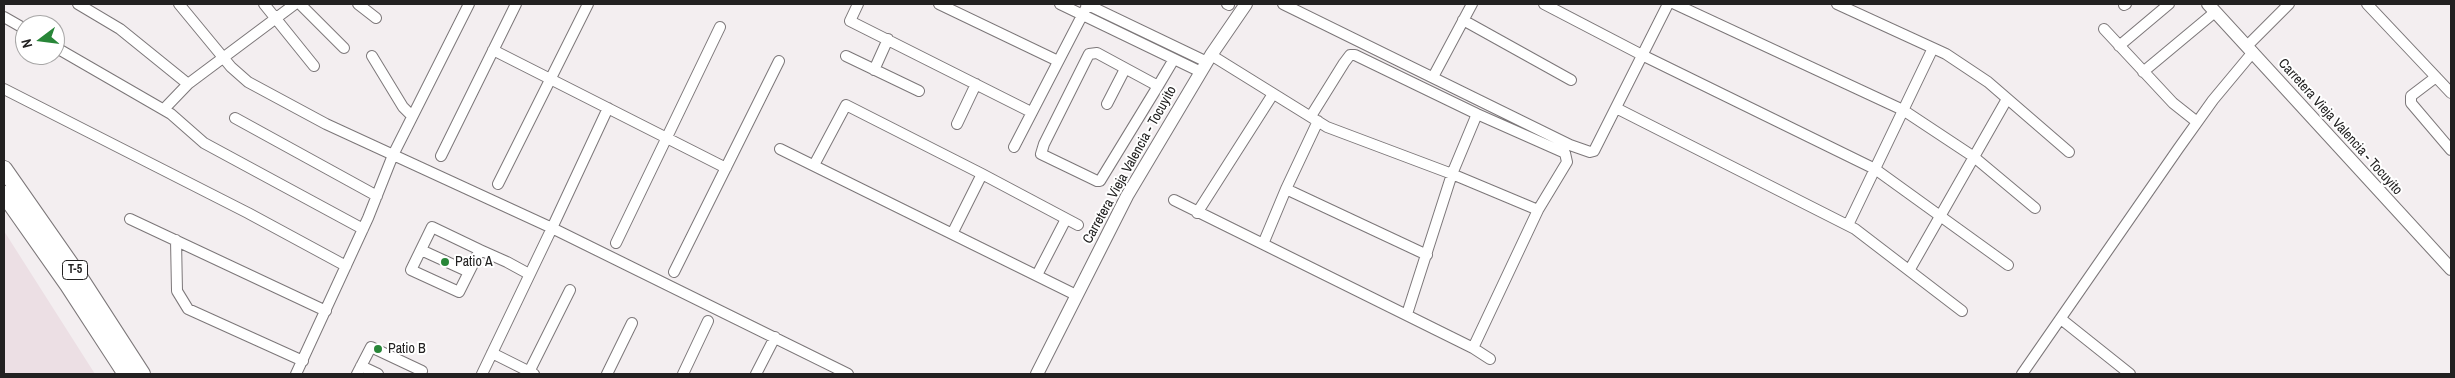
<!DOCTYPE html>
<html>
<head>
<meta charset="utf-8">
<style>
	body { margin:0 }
	#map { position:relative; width:2455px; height:378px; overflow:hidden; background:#f3eef0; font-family:"Archivo Narrow",sans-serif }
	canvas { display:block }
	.frame { position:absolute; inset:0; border:5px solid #222121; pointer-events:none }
	.north { position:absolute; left:15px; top:15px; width:50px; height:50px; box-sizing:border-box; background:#fff; border:1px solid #a7a6a6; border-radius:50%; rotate:255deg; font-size:14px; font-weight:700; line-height:20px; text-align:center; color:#222121 }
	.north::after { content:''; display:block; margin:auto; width:18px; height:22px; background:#288638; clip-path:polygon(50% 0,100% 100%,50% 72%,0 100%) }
</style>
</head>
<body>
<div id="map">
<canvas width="2455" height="378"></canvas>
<div class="frame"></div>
<div class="north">N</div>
</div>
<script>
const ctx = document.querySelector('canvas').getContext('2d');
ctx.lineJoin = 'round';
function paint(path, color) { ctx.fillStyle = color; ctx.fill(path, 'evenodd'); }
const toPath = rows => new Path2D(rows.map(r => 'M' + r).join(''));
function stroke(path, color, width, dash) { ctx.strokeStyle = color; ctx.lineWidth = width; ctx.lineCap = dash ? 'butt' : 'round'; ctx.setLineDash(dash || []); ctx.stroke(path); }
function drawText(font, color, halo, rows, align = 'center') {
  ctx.font = font + ' "Archivo Narrow",sans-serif'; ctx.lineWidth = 4; ctx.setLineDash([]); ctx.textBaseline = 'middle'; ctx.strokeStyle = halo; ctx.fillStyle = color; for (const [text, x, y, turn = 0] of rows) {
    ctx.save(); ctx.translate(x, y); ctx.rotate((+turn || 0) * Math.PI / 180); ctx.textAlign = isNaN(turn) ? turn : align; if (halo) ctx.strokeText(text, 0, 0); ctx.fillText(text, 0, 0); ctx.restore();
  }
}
const built = toPath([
	[4,231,95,374,4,374]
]);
const minor = toPath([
	[78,4,120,29,188,84],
	[179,4,231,67,248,82,326,124,552,228,608,108],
	[264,4,314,66],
	[300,4,344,48],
	[358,4,376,18],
	[858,4,850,21,1031,112],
	[939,4,1058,61],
	[1060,4,1201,72],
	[1086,4,1207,62],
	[1227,4,1229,5],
	[1283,4,1570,145,1590,152,1594,151,1668,4],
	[1544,4,1642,55,1875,169,2008,265],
	[1675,4,1903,110,1974,157,2035,208],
	[1837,4,1946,54,1988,82,2069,152],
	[2367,4,2451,93],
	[2124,5,2126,4],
	[4,17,25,29],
	[1463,20,1571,80],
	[2104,29,2173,103,2197,122],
	[2119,46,2169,4],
	[2247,46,2289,4],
	[55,47,171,114,204,143,363,229],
	[493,50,726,168],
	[1211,55,1327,127,1452,174,1538,210],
	[372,56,403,107,412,116],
	[846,56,919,91],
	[874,70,888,39],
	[2143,72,2215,12],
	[1433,77,1472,4],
	[2436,77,2411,96,2411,103,2451,150],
	[1158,86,1097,53,1089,54,1044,144,1041,154,1097,181,1100,181,1158,86,1174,59],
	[4,89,248,213,346,266],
	[1107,104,1125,69],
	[1616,108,1855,229,1962,311],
	[164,109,188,84,295,4],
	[1311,116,1344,63,1350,55,1355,55,1477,114,1565,153,1567,162,1538,210,1473,348,1263,244,1286,189,1318,121],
	[235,118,377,196],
	[957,124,976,84],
	[1014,147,1088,4],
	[780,149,1076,295],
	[441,156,516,4],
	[814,165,846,105,982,174,1078,225],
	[498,184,588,4],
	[1286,189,1427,255],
	[1174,200,1263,244],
	[1197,213,1273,94],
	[130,219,326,311],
	[1848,225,1933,48],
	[953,232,982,174],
	[176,240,177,291,188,309,303,361],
	[616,243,720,27],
	[421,250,469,272],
	[480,250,459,292,411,270,432,227,480,250,507,262,529,274],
	[1910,269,2007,99],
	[674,272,779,61],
	[1037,275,1066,219],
	[1407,314,1452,174,1477,114],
	[2061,319,2130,374],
	[1473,348,1490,359],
	[492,353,534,374],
	[361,366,378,374],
	[529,372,570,290],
	[296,374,368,218,393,155,469,4],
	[357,374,371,347,422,371,421,374],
	[482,374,552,228,848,374],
	[607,374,632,323],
	[683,374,708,321],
	[756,374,775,337],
	[2022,374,2178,149,2213,100,2253,52]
]);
const tertiary = toPath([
	[2208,4,2451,269],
	[1037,374,1127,196,1211,55,1246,4]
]);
const trunk = toPath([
	[4,169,78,275,142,374],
	[4,194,68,285,126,374]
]);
const markers = [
	[445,262,5,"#288638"],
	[378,349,5,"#288638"]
];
const shields = [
	[75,270,25]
];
const shieldNames = [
	["T-5",75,270]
];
const streetNames = [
	["Carretera Vieja Valencia - Tocuyito",2340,127,48],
	["Carretera Vieja Valencia - Tocuyito",1130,165,-61]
];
const poiNames = [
	["Patio A",455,262],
	["Patio B",388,349]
];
paint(built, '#ecdfe4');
stroke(minor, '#7c7779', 12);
stroke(tertiary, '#7c7779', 14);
stroke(trunk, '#7c7779', 18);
stroke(minor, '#fff', 10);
stroke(tertiary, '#fff', 12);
stroke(trunk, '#fff', 16);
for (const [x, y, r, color] of markers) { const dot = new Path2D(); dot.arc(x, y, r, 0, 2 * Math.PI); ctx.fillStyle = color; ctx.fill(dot); stroke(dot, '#fff', 2); }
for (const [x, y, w] of shields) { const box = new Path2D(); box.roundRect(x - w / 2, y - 9.5, w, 19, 4); ctx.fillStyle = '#fff'; ctx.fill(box); stroke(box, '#222121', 1); }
drawText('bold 12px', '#222121', null, shieldNames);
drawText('14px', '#222121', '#fff', streetNames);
drawText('14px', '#222121', '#fff', poiNames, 'left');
</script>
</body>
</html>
